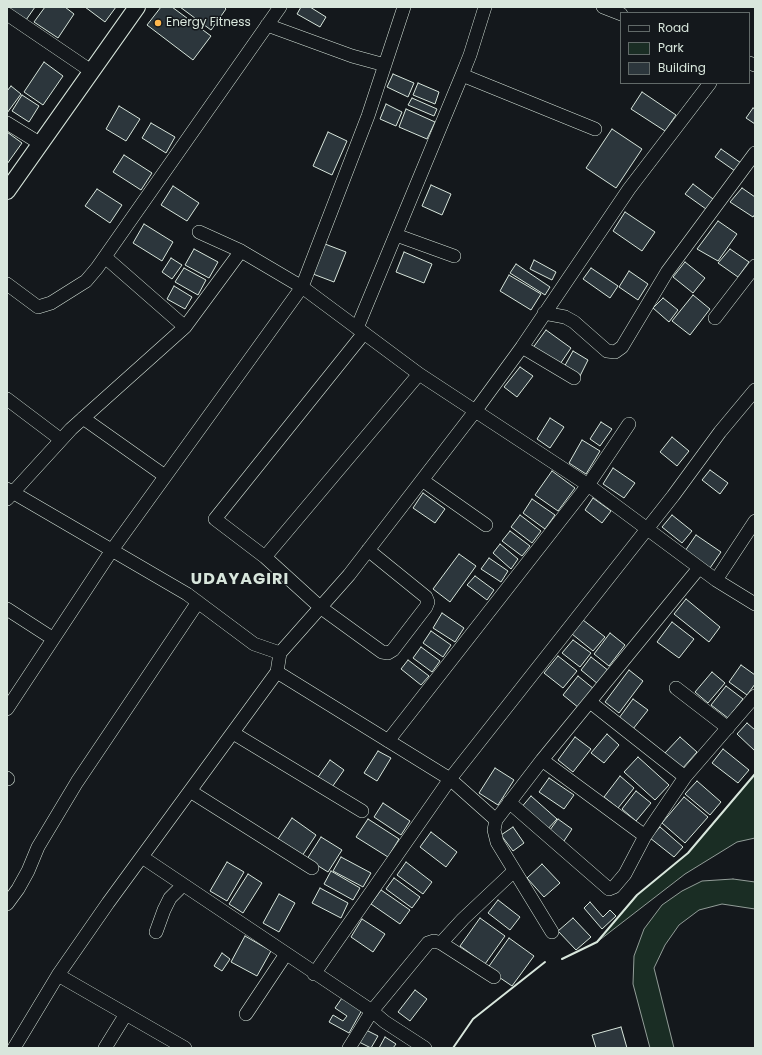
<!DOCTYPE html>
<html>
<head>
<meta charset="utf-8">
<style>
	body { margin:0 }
	#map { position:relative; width:762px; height:1055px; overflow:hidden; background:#14181c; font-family:Poppins,sans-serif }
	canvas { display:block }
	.frame { position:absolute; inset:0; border:8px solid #d8e6dc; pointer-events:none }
	.legend { position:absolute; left:620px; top:12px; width:130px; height:72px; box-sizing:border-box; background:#14181c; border:1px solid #626a69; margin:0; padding:5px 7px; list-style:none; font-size:12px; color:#d8e6dc }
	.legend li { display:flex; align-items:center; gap:8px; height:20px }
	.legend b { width:20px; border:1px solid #626a69 }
</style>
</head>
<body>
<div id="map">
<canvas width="762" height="1055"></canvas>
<div class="frame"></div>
<ul class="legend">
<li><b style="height:5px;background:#14181c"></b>Road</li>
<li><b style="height:11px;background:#1a2d24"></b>Park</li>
<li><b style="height:11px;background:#2c363c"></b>Building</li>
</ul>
</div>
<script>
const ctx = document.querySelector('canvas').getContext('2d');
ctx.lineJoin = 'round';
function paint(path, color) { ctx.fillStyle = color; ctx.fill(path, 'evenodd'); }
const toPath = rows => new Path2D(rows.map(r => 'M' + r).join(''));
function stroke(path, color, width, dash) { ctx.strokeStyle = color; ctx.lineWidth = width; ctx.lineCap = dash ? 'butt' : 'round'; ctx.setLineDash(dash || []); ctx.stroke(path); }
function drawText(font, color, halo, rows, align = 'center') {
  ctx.font = font + ' Poppins,sans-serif'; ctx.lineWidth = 3; ctx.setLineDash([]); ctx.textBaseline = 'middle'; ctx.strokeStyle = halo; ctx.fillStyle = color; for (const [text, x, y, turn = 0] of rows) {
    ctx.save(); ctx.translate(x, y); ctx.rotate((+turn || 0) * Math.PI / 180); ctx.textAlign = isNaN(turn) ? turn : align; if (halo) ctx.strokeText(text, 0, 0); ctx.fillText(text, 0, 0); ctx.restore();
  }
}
const green = toPath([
	[755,774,755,838,737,842,685,874,597,942,637,895,688,853,755,774],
	[733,879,755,882,755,909,722,904,699,910,679,925,665,945,654,968,674,1048,650,1048,633,984,634,956,644,929,662,905,682,891,702,881,733,879]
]);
const building = toPath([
	[7,7,35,7,26,20,7,7],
	[45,7,65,7,74,14,58,38,34,22,45,7],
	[85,7,116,7,105,22,85,7],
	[161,7,172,7,211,36,193,60,147,25,161,7],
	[180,7,224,7,226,9,211,30,180,7],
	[301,7,310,7,326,17,320,27,297,14,301,7],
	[44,62,63,76,43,105,24,92,44,62],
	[393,74,414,83,408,97,387,87,393,74],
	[418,83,439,92,435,104,413,95,418,83],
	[11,86,21,94,7,113,7,91,11,86],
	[642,92,676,115,665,131,631,109,642,92],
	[22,95,39,106,29,122,12,111,22,95],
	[412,98,437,109,434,116,408,105,412,98],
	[386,104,402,112,396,126,380,119,386,104],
	[119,106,140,119,126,141,106,129,119,106],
	[753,108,755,109,755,124,746,118,753,108],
	[406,109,435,122,427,139,399,127,406,109],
	[151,123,175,137,166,153,142,138,151,123],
	[612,129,642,149,616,188,586,168,612,129],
	[7,132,22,143,7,164,7,132],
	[328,132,347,141,332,175,313,166,328,132],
	[721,149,741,163,735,171,715,157,721,149],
	[124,155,152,173,141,190,113,172,124,155],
	[693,184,713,199,706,209,685,194,693,184],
	[431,185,451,194,442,215,422,206,431,185],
	[173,186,199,203,187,221,161,205,173,186],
	[742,188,755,197,755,214,753,217,730,202,742,188],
	[97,189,122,205,110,223,85,206,97,189],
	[625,212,655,232,642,251,613,231,625,212],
	[718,221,737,234,718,261,697,249,718,221],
	[144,224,173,242,162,261,133,243,144,224],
	[325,244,346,252,334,282,313,274,325,244],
	[194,249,218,262,209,278,185,265,194,249],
	[730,249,749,262,738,277,718,263,730,249],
	[404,252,432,264,424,283,396,272,404,252],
	[171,258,182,265,172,279,162,272,171,258],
	[534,260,556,272,552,280,530,269,534,260],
	[685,262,705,278,693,293,673,277,685,262],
	[516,264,550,287,545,295,510,273,516,264],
	[184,268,206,280,198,295,175,282,184,268],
	[591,268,618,286,610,298,583,279,591,268],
	[629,271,648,284,638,300,619,287,629,271],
	[509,275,541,294,531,310,500,291,509,275],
	[174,286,192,297,185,309,167,299,174,286],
	[693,295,710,309,690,335,672,321,693,295],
	[663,298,678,310,669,322,653,308,663,298],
	[546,330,571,348,558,367,532,349,546,330],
	[573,351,588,360,579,378,563,369,573,351],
	[520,367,533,376,517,397,504,387,520,367],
	[550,418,564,427,550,448,537,439,550,418],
	[601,422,612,429,600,446,590,439,601,422],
	[672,437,689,451,677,466,660,452,672,437],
	[582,440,600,451,586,474,569,463,582,440],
	[613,468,635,483,624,498,603,484,613,468],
	[710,470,728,483,720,494,702,480,710,470],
	[552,471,575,488,558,511,535,495,552,471],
	[423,493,445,509,435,523,413,508,423,493],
	[593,498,611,511,602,523,585,510,593,498],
	[532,499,555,515,545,529,523,513,532,499],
	[520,515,541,531,532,543,511,527,520,515],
	[672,515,692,531,682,543,662,527,672,515],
	[510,531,530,546,522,556,502,541,510,531],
	[696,535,721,552,710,568,685,551,696,535],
	[500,544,518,559,511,569,493,553,500,544],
	[459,554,476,566,450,602,433,589,459,554],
	[489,558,508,571,501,582,481,569,489,558],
	[475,576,494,590,487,600,467,585,475,576],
	[686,599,720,627,709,642,674,614,686,599],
	[442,613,464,628,455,642,433,628,442,613],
	[583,620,605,637,593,651,572,634,583,620],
	[672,622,694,639,679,658,657,642,672,622],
	[431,631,451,645,443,657,423,643,431,631],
	[610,633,625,645,609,666,594,654,610,633],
	[573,640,591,653,580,667,562,653,573,640],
	[421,647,440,661,432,672,413,658,421,647],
	[558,656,577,671,563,688,544,673,558,656],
	[591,657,609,671,598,684,581,670,591,657],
	[408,660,429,676,421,685,401,669,408,660],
	[741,665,755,675,755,684,747,695,729,682,741,665],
	[629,670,643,681,619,713,605,702,629,670],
	[712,672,725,683,708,703,695,692,712,672],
	[578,676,594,689,579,708,563,695,578,676],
	[726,686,743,699,728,718,711,705,726,686],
	[633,699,648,710,633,729,619,718,633,699],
	[747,723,755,730,755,751,737,734,747,723],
	[607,734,619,745,604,763,591,753,607,734],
	[575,737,591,749,573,772,558,760,575,737],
	[680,737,697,752,682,769,664,754,680,737],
	[723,749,749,770,738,783,712,763,723,749],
	[378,751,391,758,377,781,364,773,378,751],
	[638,757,669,785,655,800,624,772,638,757],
	[330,760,344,770,330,790,316,780,330,760],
	[495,768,514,780,498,805,479,793,495,768],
	[620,776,634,788,618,808,604,797,620,776],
	[549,778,574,795,564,809,539,792,549,778],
	[697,781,721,802,710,815,685,794,697,781],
	[636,791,651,803,636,821,622,809,636,791],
	[531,796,557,819,545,832,520,809,531,796],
	[684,797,708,817,685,843,662,823,684,797],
	[383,803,410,821,401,835,374,817,383,803],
	[292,818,316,835,300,859,276,842,292,818],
	[368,819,399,839,388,857,356,837,368,819],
	[558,819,572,829,562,844,547,834,558,819],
	[513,827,524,843,513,851,501,835,513,827],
	[660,827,683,847,674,857,650,838,660,827],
	[431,832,457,852,446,867,420,847,431,832],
	[321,837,342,850,328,872,307,859,321,837],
	[341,857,371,873,363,887,333,871,341,857],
	[227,862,244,872,227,901,210,891,227,862],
	[406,862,432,882,423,894,397,875,406,862],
	[542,864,560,883,544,897,527,878,542,864],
	[331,871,360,888,353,900,324,884,331,871],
	[248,874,262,883,243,913,229,904,248,874],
	[394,878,420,897,412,908,386,889,394,878],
	[320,888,348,903,341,918,312,903,320,888],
	[381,890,410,910,400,924,371,904,381,890],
	[279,894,295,903,279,932,263,923,279,894],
	[498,900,520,917,510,930,488,913,498,900],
	[590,902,603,917,610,910,616,916,602,929,584,908,590,902],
	[480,918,505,936,485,964,460,946,480,918],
	[573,918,591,937,576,950,558,931,573,918],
	[362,919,385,934,373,952,351,937,362,919],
	[245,936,271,951,257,976,231,962,245,936],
	[509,938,534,956,512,986,487,969,509,938],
	[222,953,230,959,222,971,214,966,222,953],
	[415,990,427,999,410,1021,398,1012,415,990],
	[342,998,362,1010,349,1033,329,1022,333,1015,343,1021,347,1016,335,1008,342,998],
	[621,1027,627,1048,596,1048,592,1035,621,1027],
	[366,1030,378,1036,371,1048,359,1042,366,1030],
	[385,1037,396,1044,393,1048,379,1048,385,1037]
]);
const minor = toPath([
	[404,7,368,116,302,287,419,374,588,485,716,580],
	[603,7,621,14],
	[7,14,91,71],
	[267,25,352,56,385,65],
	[749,63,755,65],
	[462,75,595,129],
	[7,123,41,144],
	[199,232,241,251],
	[396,235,454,256],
	[105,257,185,327],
	[7,284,38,307,51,303,86,281,97,268,280,7],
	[544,313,565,317,574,322,607,351,615,352,622,347,667,272,755,153],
	[715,318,755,266],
	[357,328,462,75,470,55,485,7],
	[522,347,574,378],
	[7,399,60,439],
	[83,418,165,476],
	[422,480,486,525],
	[7,489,187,594,254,644,280,653],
	[7,499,71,429,185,327,241,251,302,287,112,550,7,709],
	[755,521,716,580,755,604],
	[368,550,426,597,428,602,426,607,393,650,388,653,382,652,320,607,265,557,419,374],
	[265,557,215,519,364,333],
	[7,609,52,638],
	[277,672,280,653,349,575,476,410,522,347,629,189,710,83],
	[676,688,728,728],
	[590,702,685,777],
	[233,733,362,811],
	[388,741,588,485,629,424],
	[542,760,645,836],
	[7,778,8,779],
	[190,791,312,868],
	[509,802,609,889,614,887,625,874,645,836,685,777,755,696],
	[142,857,372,1011,385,1022,425,1048],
	[7,904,18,889,28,871,38,847,77,782,198,602],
	[156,932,164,910,170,898,183,885],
	[552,932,497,842,494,830,496,820,542,760,699,568],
	[441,943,463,919,514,871],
	[314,974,450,779,496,820],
	[58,975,185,1048],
	[246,1014,286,954],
	[14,1048,58,975,108,903,277,672,450,779,673,496,720,432,755,390],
	[105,1048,126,1014],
	[349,1048,372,1011,428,943,434,941,441,943,494,977]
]);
const tertiary = toPath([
	[7,191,137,7]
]);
const wall = toPath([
	[562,959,597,942,637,895,688,853,755,774],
	[453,1048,473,1019,545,962]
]);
const markers = [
	[158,23,4,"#ffb74d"]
];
const poiNames = [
	["Energy Fitness",166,23]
];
const districtNames = [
	["UDAYAGIRI",240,580]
];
paint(green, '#1a2d24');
stroke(green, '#939e99', 1);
paint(building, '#2c363c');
stroke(building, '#d8e6dc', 1);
stroke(minor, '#d8e6dc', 14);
stroke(tertiary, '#d8e6dc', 18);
stroke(minor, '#14181c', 13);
stroke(tertiary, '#14181c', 16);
stroke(wall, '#d8e6dc', 2);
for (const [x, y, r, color] of markers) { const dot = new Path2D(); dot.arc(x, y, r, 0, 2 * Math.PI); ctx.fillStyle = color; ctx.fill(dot); stroke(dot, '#14181c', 1.5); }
drawText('12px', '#d8e6dc', '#14181c', poiNames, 'left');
ctx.letterSpacing = '1px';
drawText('bold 16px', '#d8e6dc', '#14181c', districtNames);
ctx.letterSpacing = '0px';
</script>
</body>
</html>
